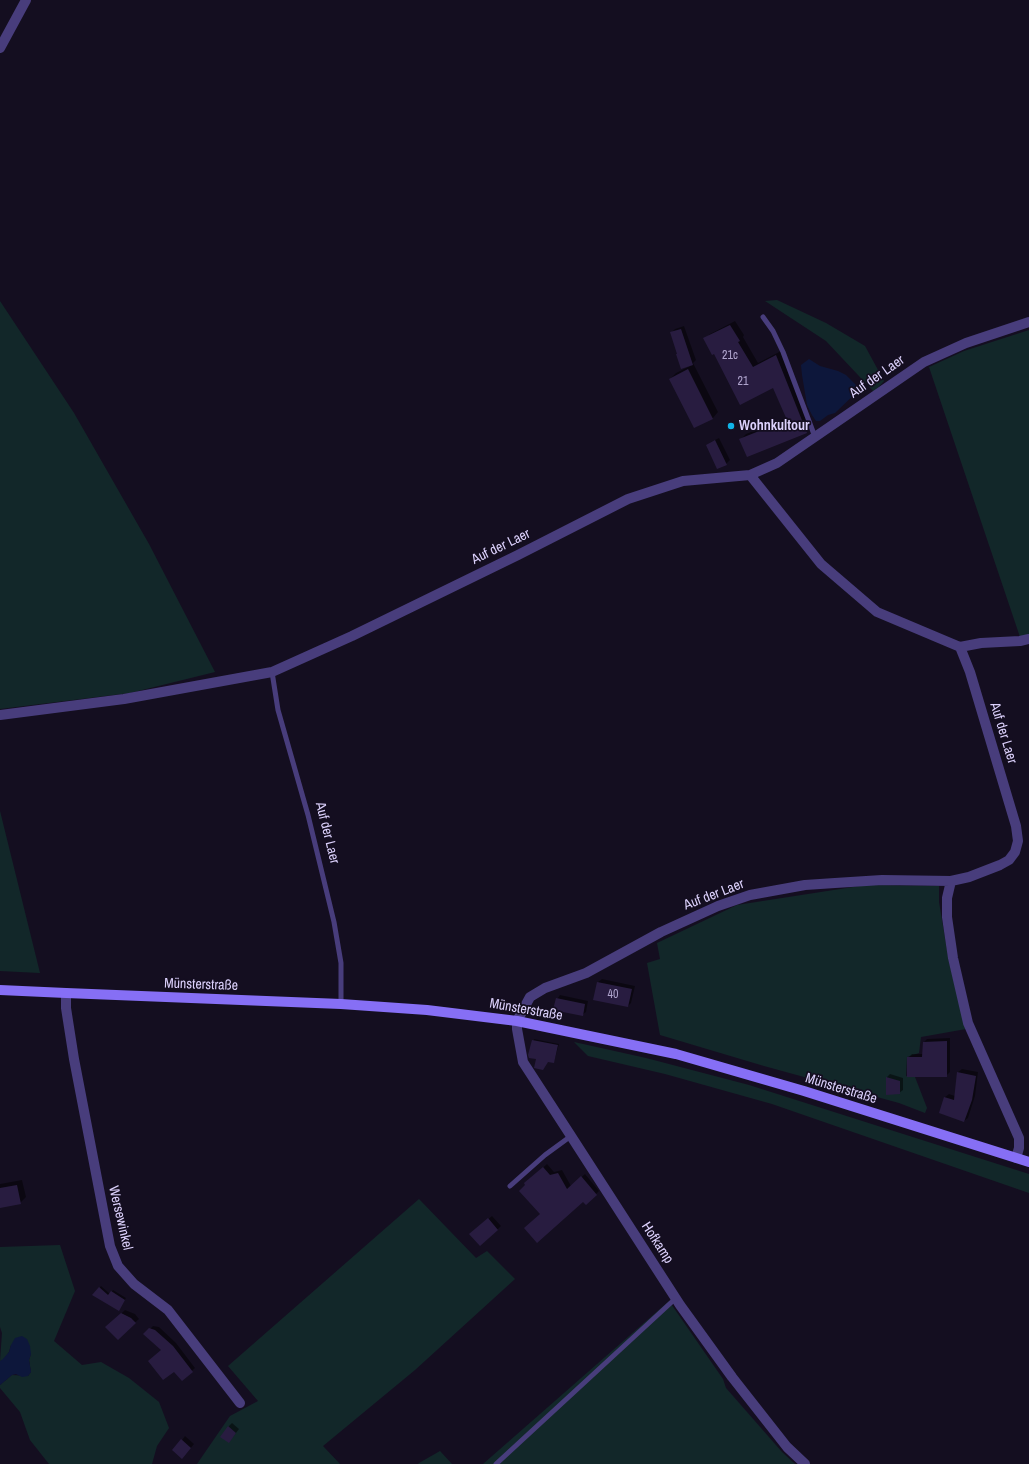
<!DOCTYPE html>
<html>
<head>
<meta charset="utf-8">
<style>
	body { margin:0 }
	canvas { display:block; background:#140e20 }
</style>
</head>
<body>
<canvas width="1029" height="1464"></canvas>
<script>
const ctx = document.querySelector('canvas').getContext('2d');
ctx.lineJoin = 'round';
function paint(path, color) { ctx.fillStyle = color; ctx.fill(path, 'evenodd'); }
const toPath = rows => new Path2D(rows.map(r => 'M' + r).join(''));
function stroke(path, color, width, dash) { ctx.strokeStyle = color; ctx.lineWidth = width; ctx.lineCap = dash ? 'butt' : 'round'; ctx.setLineDash(dash || []); ctx.stroke(path); }
function drawText(font, color, halo, rows, align = 'center') {
  ctx.font = font + ' "Archivo Narrow",sans-serif'; ctx.lineWidth = 3.5; ctx.setLineDash([]); ctx.textBaseline = 'middle'; ctx.strokeStyle = halo; ctx.fillStyle = color; for (const [text, x, y, turn = 0] of rows) {
    ctx.save(); ctx.translate(x, y); ctx.rotate((+turn || 0) * Math.PI / 180); ctx.textAlign = isNaN(turn) ? turn : align; if (halo) ctx.strokeText(text, 0, 0); ctx.fillText(text, 0, 0); ctx.restore();
  }
}
const green = toPath([
	[777,300,826,323,865,346,884,381,874,392,826,341,765,301],
	[0,301,74,413,149,544,215,672,130,693,0,709],
	[1029,330,1029,634,1020,637,929,367,964,351],
	[0,811,40,973,0,971],
	[866,885,939,886,939,902,949,962,966,1029,921,1037,919,1053,907,1057,906,1076,915,1077,927,1108,925,1113,899,1103,764,1066,660,1035,647,963,660,959,657,943,737,905],
	[574,1042,646,1058,749,1085,1029,1174,1029,1193,772,1104,665,1074,588,1056],
	[419,1199,476,1258,487,1251,515,1279,415,1370,323,1446,340,1464,197,1464,230,1416,258,1401,228,1366],
	[60,1245,75,1291,54,1341,82,1365,101,1362,129,1378,159,1402,169,1428,157,1446,152,1464,49,1464,30,1440,20,1412,0,1388,0,1385,12,1375,28,1376,31,1372,29,1360,31,1354,11,1345,9,1352,3,1360,0,1361,2,1333,0,1327,0,1247],
	[669,1301,723,1379,726,1388,782,1452,795,1464,483,1464],
	[440,1451,452,1464,418,1464,419,1463]
]);
const water = toPath([
	[809,359,820,366,838,371,846,375,860,389,835,413,828,415,820,421,816,421,812,415,807,405,802,375,801,365],
	[22,1336,27,1339,30,1346,31,1354,29,1360,31,1372,28,1376,22,1377,16,1374,12,1375,0,1385,0,1361,3,1359,9,1352,11,1345,15,1338]
]);
const shadow = toPath([
	[735,321,744,335,743,337,758,363,781,351,811,427,806,432,741,439,746,434,787,418,773,386,714,353,705,339,710,334],
	[684,326,696,360,693,363,718,412,713,418,695,427,670,379,676,373,690,366,671,333,675,329],
	[719,438,730,460,726,464,718,467,707,445,711,442],
	[602,979,635,986,631,1003,628,1006,598,982],
	[560,995,588,1001,586,1012,582,1015,557,999],
	[950,1038,950,1072,946,1076,908,1058,912,1054,923,1054,924,1042,927,1039],
	[534,1039,559,1044,554,1062,537,1058,529,1055],
	[962,1069,978,1072,975,1096,968,1118,964,1121,940,1113,945,1097,949,1094,955,1096,958,1072],
	[890,1074,903,1078,903,1090,899,1093,887,1094,887,1077],
	[547,1164,554,1172,562,1170,571,1186,585,1174,599,1191,596,1194,583,1200,541,1214,527,1185,529,1180],
	[22,1180,26,1197,20,1203,0,1207,0,1184],
	[492,1216,501,1226,497,1230,474,1231],
	[101,1286,110,1294,113,1290,126,1298,119,1309,94,1295],
	[125,1310,135,1314,139,1319,118,1338,107,1327],
	[153,1326,159,1327,176,1343,195,1368,182,1380,174,1370,162,1349,145,1334],
	[232,1423,239,1429,229,1442,228,1427],
	[185,1436,194,1444,186,1454,182,1440]
]);
const building = toPath([
	[730,325,740,341,738,342,753,367,776,355,807,433,747,457,739,439,787,420,773,388,740,405,714,354,712,355,703,338],
	[681,329,693,365,681,369,676,354,677,354,670,332],
	[688,369,713,419,694,428,669,379],
	[715,440,727,465,717,469,706,445],
	[597,982,632,989,628,1007,593,1000],
	[556,998,585,1004,583,1016,553,1010],
	[532,1040,558,1045,554,1063,548,1062,543,1070,534,1068,536,1059,529,1058,528,1055],
	[947,1041,947,1077,907,1077,907,1057,922,1057,923,1042],
	[957,1072,976,1076,972,1100,964,1122,939,1113,944,1097,954,1100],
	[886,1077,900,1081,900,1094,886,1095],
	[543,1167,550,1175,558,1173,567,1189,581,1176,597,1195,586,1205,583,1202,537,1243,524,1228,540,1214,519,1191,525,1185,524,1183],
	[17,1185,21,1204,0,1208,0,1188],
	[488,1218,498,1230,480,1246,469,1234],
	[99,1287,108,1295,111,1291,125,1300,119,1311,92,1295],
	[121,1313,131,1318,136,1323,118,1340,105,1327],
	[149,1328,155,1330,173,1346,193,1372,182,1381,174,1372,163,1380,148,1361,161,1350,143,1334],
	[228,1426,236,1433,229,1443,220,1437],
	[181,1439,191,1448,182,1459,172,1450]
]);
const lane = toPath([
	[763,317,773,331,783,352,815,437],
	[272,672,278,710,308,815,334,922,341,963,341,1004],
	[510,1186,545,1155,571,1136],
	[496,1464,676,1298]
]);
const street = toPath([
	[0,48,26,0],
	[750,475,777,463,924,362,966,343,1029,322],
	[0,715,124,699,272,672,352,636,518,555,628,499,683,481,750,475,821,564,877,612,960,647,981,643,1020,641,1029,639],
	[951,881,947,898,947,917,953,958,968,1023,1019,1138,1019,1148,1016,1158],
	[66,993,66,1008,74,1059,110,1246,118,1266,134,1284,168,1310,240,1403],
	[805,1464,787,1447,732,1377,680,1305,571,1136,523,1062,517,1029,517,1021,530,997,545,988,586,973,661,932,718,906,750,895,805,885,835,883,882,880,951,881,969,877,1000,865,1009,860,1015,852,1018,841,1016,826,970,672,960,647]
]);
const secondary = toPath([
	[0,990,66,993,341,1004,427,1010,517,1021,676,1054,804,1091,1029,1162]
]);
const markers = [
	[731,426,4,"#10b3e8"]
];
const numberNames = [
	["21c",730,356],
	["21",743,382],
	["40",613,995]
];
const streetNames = [
	["Auf der Laer",877,377,-35],
	["Auf der Laer",501,547,-26],
	["Auf der Laer",1003,733,73],
	["Auf der Laer",327,833,76],
	["Auf der Laer",714,895,-21],
	["Münsterstraße",201,985,2],
	["Münsterstraße",526,1010,10],
	["Münsterstraße",841,1089,17],
	["Wersewinkel",120,1218,77],
	["Hofkamp",657,1243,57]
];
const poiNames = [
	["Wohnkultour",739,426]
];
paint(green, '#122729');
paint(water, '#0d173b');
paint(shadow, '#0007');
paint(building, '#281c40');
stroke(lane, '#483d7c', 5);
stroke(street, '#483d7c', 10);
stroke(secondary, '#866ff5', 10);
for (const [x, y, r, color] of markers) { const dot = new Path2D(); dot.arc(x, y, r, 0, 2 * Math.PI); ctx.fillStyle = color; ctx.fill(dot); stroke(dot, '#140e20', 1.5); }
drawText('12px', '#afa4cd', null, numberNames);
drawText('14px', '#dcd1fc', '#140e20', streetNames);
drawText('bold 14px', '#dcd1fc', '#140e20', poiNames, 'left');
</script>
</body>
</html>
